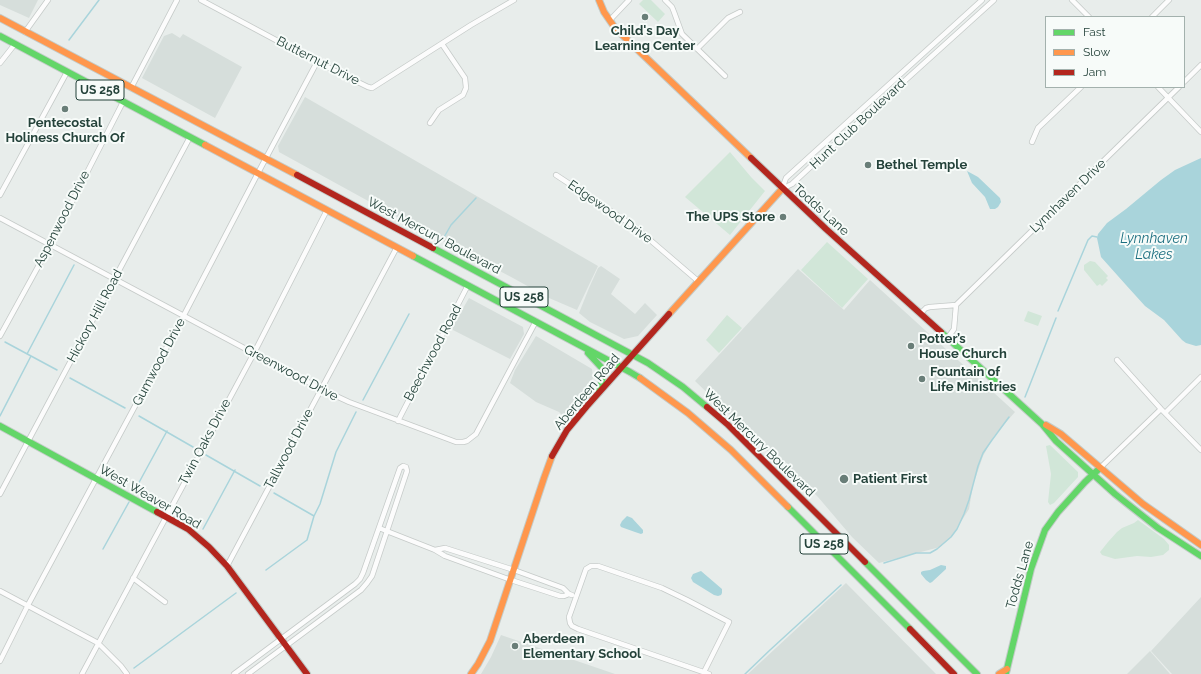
<!DOCTYPE html>
<html>
<head>
<meta charset="utf-8">
<style>
	body { margin:0 }
	#map { position:relative; width:1201px; height:674px; overflow:hidden; background:#e8edeb; font-family:Raleway,sans-serif }
	canvas { display:block }
	.legend { position:absolute; left:1045px; top:16px; width:140px; height:72px; box-sizing:border-box; background:#f7fbf9; border:1px solid #a3b1ad; margin:0; padding:5px 7px; list-style:none; font-size:12px; color:#24423a }
	.legend li { display:flex; align-items:center; gap:8px; height:20px }
	.legend b { width:20px; border:1px solid #a3b1ad }
</style>
</head>
<body>
<div id="map">
<canvas width="1201" height="674"></canvas>
<ul class="legend">
<li><b style="height:5px;background:#63d668"></b>Fast</li>
<li><b style="height:5px;background:#ff974d"></b>Slow</li>
<li><b style="height:5px;background:#b3261e"></b>Jam</li>
</ul>
</div>
<script>
const ctx = document.querySelector('canvas').getContext('2d');
ctx.lineJoin = 'round';
function paint(path, color) { ctx.fillStyle = color; ctx.fill(path, 'evenodd'); }
const toPath = rows => new Path2D(rows.map(r => 'M' + r).join(''));
function stroke(path, color, width, dash) { ctx.strokeStyle = color; ctx.lineWidth = width; ctx.lineCap = dash ? 'butt' : 'round'; ctx.setLineDash(dash || []); ctx.stroke(path); }
function drawText(font, color, halo, rows, align = 'center') {
  ctx.font = font + ' Raleway,sans-serif'; ctx.lineWidth = 4; ctx.setLineDash([]); ctx.textBaseline = 'middle'; ctx.strokeStyle = halo; ctx.fillStyle = color; for (const [text, x, y, turn = 0] of rows) {
    ctx.save(); ctx.translate(x, y); ctx.rotate((+turn || 0) * Math.PI / 180); ctx.textAlign = isNaN(turn) ? turn : align; if (halo) ctx.strokeText(text, 0, 0); ctx.fillText(text, 0, 0); ctx.restore();
  }
}
const built = toPath([
	[0,0,38,0,29,18,0,5],
	[172,33,180,38,183,34,242,67,215,118,142,78,164,36],
	[305,97,598,266,577,310,549,298,513,278,401,219,279,152,278,146],
	[601,266,620,279,611,294,635,314,645,303,657,315,638,336,624,339,590,322,579,313,589,288,598,268],
	[798,269,844,310,870,280,1015,412,994,436,983,456,973,485,969,509,952,536,940,547,879,563,852,537,818,497,798,477,790,473,724,409,695,381],
	[469,298,523,327,524,334,510,359,451,329],
	[536,336,592,369,593,378,578,397,565,418,559,412,536,402,510,383,515,370],
	[846,583,936,674,748,674,749,673],
	[1201,597,1201,674,1172,674,1151,651],
	[501,635,615,674,481,674,491,657],
	[1150,651,1170,674,1127,674]
]);
const green = toPath([
	[643,0,651,0,665,14,658,22,639,4],
	[730,152,751,177,765,191,730,235,685,197],
	[827,242,868,279,842,308,801,270],
	[1090,261,1095,262,1108,276,1106,278,1108,280,1102,286,1100,284,1097,286,1084,270,1084,265],
	[1028,311,1042,316,1038,326,1024,321],
	[727,315,742,328,719,353,706,340],
	[1050,445,1078,472,1078,477,1054,503,1050,505,1048,502,1051,474,1046,446],
	[1138,520,1164,539,1169,545,1169,550,1163,555,1151,557,1137,556,1115,559,1102,555,1100,552,1108,542,1117,532,1122,528,1134,523]
]);
const water = toPath([
	[1201,158,1201,345,1196,346,1186,343,1182,340,1164,320,1145,306,1126,285,1101,257,1097,238,1098,234,1107,223,1126,209,1161,180,1175,170],
	[967,171,978,177,1000,198,1001,202,998,207,995,209,990,209,985,197,972,183],
	[627,516,632,518,643,530,643,533,641,534,635,532,621,527,620,525,622,521],
	[941,565,946,566,946,569,932,582,930,583,926,580,921,574,921,572,923,571,930,570],
	[701,571,722,589,722,593,721,595,718,596,714,595,693,582,691,578,693,574]
]);
const stream = toPath([
	[69,40,99,0],
	[443,239,451,225,476,198],
	[1058,311,1088,240,1092,236,1097,237],
	[5,342,57,370],
	[27,354,74,265],
	[70,378,125,408],
	[1025,397,1029,387,1056,318],
	[363,400,409,314],
	[0,416,31,356],
	[139,416,193,447],
	[206,455,260,486],
	[136,488,167,431],
	[274,493,314,516],
	[203,529,235,470],
	[103,549,129,502],
	[884,563,916,553,930,553,937,549,951,537,957,529,964,514,969,500,978,466,983,453,992,440,1009,417],
	[266,570,307,540,314,516,320,504,336,452,356,412],
	[134,668,236,593],
	[745,674,770,650,841,585]
]);
const street = toPath([
	[201,0,317,62,368,87,372,88,471,25,514,0],
	[665,0,672,7,674,12,682,34,725,76],
	[1072,0,1089,17],
	[1152,17,1169,0],
	[610,20,629,0],
	[25,32,48,0],
	[697,49,728,18,740,12],
	[0,63,15,44],
	[1184,82,1201,65],
	[1158,87,1201,132],
	[131,88,177,0],
	[430,123,439,110,463,95,466,88,465,78,442,44],
	[1032,142,1038,128,1081,87],
	[556,175,635,227,698,281],
	[782,189,792,184,848,132,994,0],
	[782,189,786,178,982,0],
	[0,195,67,72],
	[0,218,321,389,349,402,456,442,463,442,467,441,476,434,536,321],
	[920,314,926,308,930,307,956,305],
	[0,336,50,245,123,102],
	[947,339,954,329,956,305,1179,87],
	[1117,360,1161,409,1201,450],
	[1165,413,1201,377],
	[398,421,468,285],
	[1100,468,1161,409],
	[0,494,190,137],
	[379,528,435,550,445,556,511,580,560,596,564,596,569,594],
	[435,550,445,548,514,570,563,588,569,594,572,595],
	[227,566,397,247],
	[133,578,165,602],
	[0,591,98,643,121,666,127,674],
	[0,661,28,605,184,315,258,173,317,62],
	[704,672,729,622,687,600,662,588,598,566,591,566,586,569,569,617,570,623,572,626,578,629,709,674],
	[82,674,254,353,327,210],
	[234,674,355,584,360,579,363,573,400,468,403,466,406,467,407,471,372,576,367,583,361,590,248,674]
]);
const fast = toPath([
	[0,36,205,145],
	[433,248,648,363,683,387,707,407],
	[413,256,630,372,640,378],
	[941,332,1042,424,1056,441,1115,494,1158,528,1201,556],
	[588,353,601,367,602,370,603,377,599,392],
	[0,426,157,512],
	[788,507,910,629],
	[865,562,977,674],
	[1006,673,1031,569,1045,530,1058,512,1085,482,1100,468]
]);
const slow = toPath([
	[599,0,604,12,615,28,751,158],
	[0,18,297,175],
	[205,145,413,256],
	[669,314,782,189],
	[640,378,688,413,731,450,788,507],
	[1046,425,1061,434,1143,504,1201,545],
	[471,674,478,664,490,641,544,478,552,456],
	[999,674,1007,669]
]);
const jam = toPath([
	[751,158,826,229,941,332],
	[297,175,433,248],
	[707,407,727,424,865,562],
	[552,456,567,430,587,406,669,314],
	[157,512,188,529,209,547,227,566,307,674],
	[910,629,954,674]
]);
const markers = [
	[645,17,4,"#697e78"],
	[65,109,4,"#697e78"],
	[868,165,4,"#697e78"],
	[783,217,4,"#697e78"],
	[911,346,4,"#697e78"],
	[922,379,4,"#697e78"],
	[844,479,5,"#697e78"],
	[515,646,4,"#697e78"]
];
const shields = [
	[100,90,48],
	[524,297,48],
	[824,544,48]
];
const shieldNames = [
	["US 258",100,90],
	["US 258",524,297],
	["US 258",824,544]
];
const poiNames = [
	["Child's Day",645,31,"center"],
	["Learning Center",645,46,"center"],
	["Pentecostal",65,123,"center"],
	["Holiness Church Of",65,138,"center"],
	["Bethel Temple",876,165],
	["The UPS Store",775,217,"right"],
	["Potter’s",919,339],
	["House Church",919,354],
	["Fountain of",930,372],
	["Life Ministries",930,387],
	["Patient First",853,479],
	["Aberdeen",523,639],
	["Elementary School",523,654]
];
const streetNames = [
	["Butternut Drive",318,61,27],
	["Hunt Club Boulevard",858,124,-43],
	["Lynnhaven Drive",1068,196,-44],
	["Todds Lane",821,210,42],
	["Edgewood Drive",610,212,35],
	["Aspenwood Drive",62,219,-63],
	["West Mercury Boulevard",434,236,28],
	["Hickory Hill Road",95,316,-62],
	["Beechwood Road",433,353,-62],
	["Gumwood Drive",159,362,-62],
	["Greenwood Drive",291,373,28],
	["Aberdeen Road",587,392,-50],
	["Twin Oaks Drive",205,442,-62],
	["West Mercury Boulevard",759,443,44],
	["Tallwood Drive",289,449,-62],
	["West Weaver Road",150,497,30],
	["Todds Lane",1020,575,-74]
];
const waterNames = [
	["Lynnhaven",1154,239],
	["Lakes",1154,255]
];
paint(built, '#d6dedb');
paint(green, '#d1e6d8');
paint(water, '#a9d4db');
stroke(stream, '#a9d4db', 1.5);
stroke(street, '#c5cac8', 6);
stroke(fast, '#c3cbc8', 8);
stroke(slow, '#c3cbc8', 8);
stroke(jam, '#c3cbc8', 8);
stroke(street, '#fcfcfc', 4.5);
stroke(fast, '#63d668', 6);
stroke(slow, '#ff974d', 6);
stroke(jam, '#b3261e', 6);
for (const [x, y, r, color] of markers) { const dot = new Path2D(); dot.arc(x, y, r, 0, 2 * Math.PI); ctx.fillStyle = color; ctx.fill(dot); stroke(dot, '#f7fbf9', 1.5); }
for (const [x, y, w] of shields) { const box = new Path2D(); box.roundRect(x - w / 2, y - 10, w, 20, 3); ctx.fillStyle = '#f7fbf9'; ctx.fill(box); stroke(box, '#24423a', 1); }
drawText('bold 12px', '#24423a', null, shieldNames);
drawText('bold 13px', '#24423a', '#f7fbf9', poiNames, 'left');
drawText('13px', '#24423a', '#f7fbf9', streetNames);
drawText('italic 14px', '#1c6f80', '#f7fbf9', waterNames);
</script>
</body>
</html>
